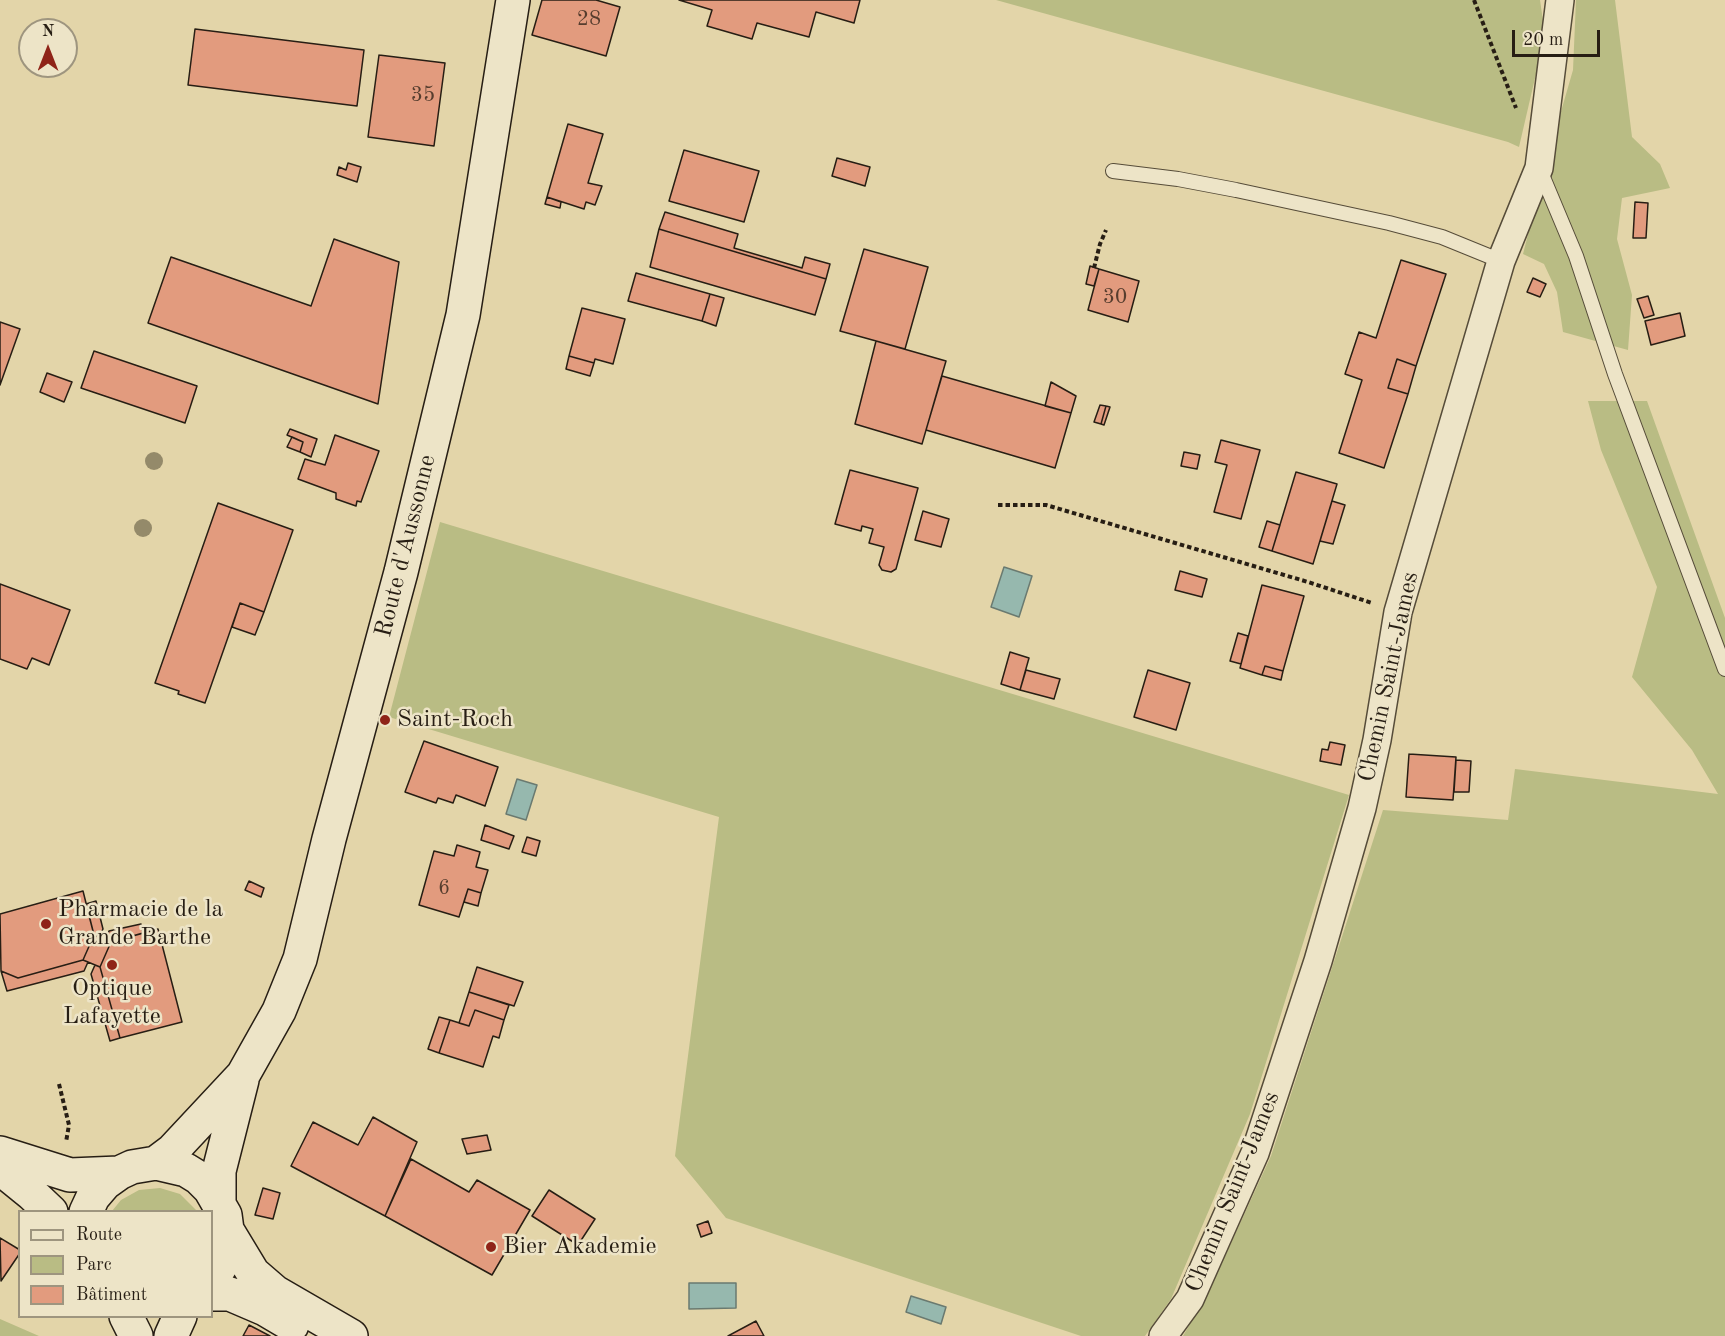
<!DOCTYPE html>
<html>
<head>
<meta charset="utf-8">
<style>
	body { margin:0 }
	#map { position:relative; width:1725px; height:1336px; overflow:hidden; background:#e3d5a9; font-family:"Old Standard TT",serif }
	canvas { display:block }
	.legend { position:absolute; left:18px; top:1210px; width:195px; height:108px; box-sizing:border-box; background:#ede4c7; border:2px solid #9e957f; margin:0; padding:8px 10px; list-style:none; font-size:18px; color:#271e14 }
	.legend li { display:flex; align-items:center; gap:12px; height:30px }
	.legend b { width:30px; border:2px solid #9e957f }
	.north { position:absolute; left:18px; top:18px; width:60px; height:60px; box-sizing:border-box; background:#ede4c7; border:2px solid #9e957f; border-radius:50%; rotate:0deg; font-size:16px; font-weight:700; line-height:24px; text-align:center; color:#271e14 }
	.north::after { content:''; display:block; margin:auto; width:21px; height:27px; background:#8f2418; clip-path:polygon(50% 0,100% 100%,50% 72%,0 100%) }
	.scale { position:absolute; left:1512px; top:30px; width:88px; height:27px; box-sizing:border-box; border:3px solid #271e14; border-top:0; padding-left:8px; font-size:18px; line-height:21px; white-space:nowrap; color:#271e14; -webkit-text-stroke:4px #ede4c7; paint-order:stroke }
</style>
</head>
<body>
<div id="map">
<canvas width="1725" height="1336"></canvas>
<ul class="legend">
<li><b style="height:8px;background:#ede4c7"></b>Route</li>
<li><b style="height:16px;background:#b9bc84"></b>Parc</li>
<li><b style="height:16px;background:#e29b7e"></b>Bâtiment</li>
</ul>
<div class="north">N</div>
<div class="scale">20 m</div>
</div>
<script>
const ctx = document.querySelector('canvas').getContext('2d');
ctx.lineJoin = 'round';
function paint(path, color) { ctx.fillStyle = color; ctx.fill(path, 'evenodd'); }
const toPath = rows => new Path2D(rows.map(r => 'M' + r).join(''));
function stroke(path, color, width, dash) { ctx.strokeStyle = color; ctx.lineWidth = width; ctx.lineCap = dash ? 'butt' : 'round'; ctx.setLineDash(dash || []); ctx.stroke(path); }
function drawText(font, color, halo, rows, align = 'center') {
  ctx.font = font + ' "Old Standard TT",serif'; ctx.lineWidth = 5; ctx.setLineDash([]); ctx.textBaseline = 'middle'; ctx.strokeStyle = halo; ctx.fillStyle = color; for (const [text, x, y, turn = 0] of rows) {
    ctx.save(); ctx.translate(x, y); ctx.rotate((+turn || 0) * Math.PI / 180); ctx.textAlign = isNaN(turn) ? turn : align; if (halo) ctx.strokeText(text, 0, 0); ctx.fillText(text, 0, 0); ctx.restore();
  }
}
const green = toPath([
	[996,0,1540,0,1545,35,1519,147,1508,142],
	[1576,0,1615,0,1632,137,1660,164,1670,188,1622,198,1617,239,1632,295,1628,350,1563,332,1557,292,1544,264,1523,254,1547,160,1573,70],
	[1588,401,1647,401,1725,618,1725,1336,1183,1336,1209,1291,1271,1156,1383,810,1508,820,1515,769,1718,794,1692,750,1632,677,1657,587,1601,450],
	[440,522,1349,795,1250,1114,1171,1299,1145,1336,1081,1336,726,1218,675,1156,719,817,389,717],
	[160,1188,180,1194,197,1211,112,1211,121,1200,139,1190],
	[0,1319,39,1336,0,1336]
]);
const water = toPath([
	[1004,567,1032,576,1019,617,991,607,1004,567],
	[517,779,537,785,526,820,506,814,517,779],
	[689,1283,736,1283,736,1308,689,1309,689,1283],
	[911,1296,946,1307,941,1324,906,1312,911,1296]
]);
const building = toPath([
	[542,0,596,0,620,7,606,56,532,35,542,0],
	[679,0,860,0,854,23,816,12,809,37,757,23,752,39,707,26,712,10,679,0],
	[195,29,364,50,357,106,188,85,195,29],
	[379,55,445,63,434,146,368,137,379,55],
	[568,124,603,134,588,183,602,186,595,205,586,202,584,209,547,197,568,124],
	[684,150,759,171,744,222,669,201,684,150],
	[837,158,870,167,865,186,832,176,837,158],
	[348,163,361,167,357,182,337,175,339,167,346,170,348,163],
	[547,197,561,202,560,208,545,204,547,197],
	[1635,202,1648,203,1646,238,1633,238,1635,202],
	[665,212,738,234,734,248,802,268,805,257,830,264,826,279,659,229,665,212],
	[659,229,826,279,815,315,650,267,659,229],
	[334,239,399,262,378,404,148,323,171,257,311,306,334,239],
	[864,249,928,267,905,349,840,331,864,249],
	[1401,260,1446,274,1416,366,1397,359,1388,388,1408,394,1384,468,1339,453,1362,380,1345,374,1359,332,1376,338,1401,260],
	[1090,266,1099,269,1094,286,1086,284,1090,266],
	[1099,269,1139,281,1128,322,1088,310,1099,269],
	[636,273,710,294,702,321,628,301,636,273],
	[1533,278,1546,284,1540,297,1527,292,1533,278],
	[710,294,724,298,716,326,702,321,710,294],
	[1648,296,1654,315,1644,318,1637,299,1648,296],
	[582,308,625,319,613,364,595,359,594,363,569,356,582,308],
	[1680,313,1685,336,1651,345,1645,321,1680,313],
	[0,322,20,329,0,385,0,322],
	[876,341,946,361,922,444,855,424,876,341],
	[94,351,197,386,185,423,81,388,94,351],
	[569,356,594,363,590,376,566,369,569,356],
	[1397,359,1416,366,1408,394,1388,388,1397,359],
	[47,373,72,382,64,402,40,392,47,373],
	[942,376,1071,413,1055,468,926,430,942,376],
	[1051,382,1076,396,1071,413,1045,406,1051,382],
	[1100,405,1106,406,1101,424,1094,422,1100,405],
	[1106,406,1110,407,1104,425,1101,424,1106,406],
	[290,429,317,439,311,457,300,452,303,442,287,435,290,429],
	[335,435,379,451,361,502,357,501,356,506,336,499,336,493,298,479,305,459,325,465,335,435],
	[292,437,303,442,300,452,287,447,292,437],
	[1221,440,1260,450,1241,519,1214,512,1227,465,1215,462,1221,440],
	[1184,452,1200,455,1197,469,1181,466,1184,452],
	[850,470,918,488,896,569,891,572,882,570,879,565,884,547,869,543,873,529,862,526,861,531,835,524,850,470],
	[1296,472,1337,484,1313,564,1272,551,1296,472],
	[1332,501,1345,505,1333,544,1320,541,1332,501],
	[218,503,293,530,264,612,240,603,205,703,178,694,179,691,155,683,218,503],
	[923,511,949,519,941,547,915,540,923,511],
	[1267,521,1280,525,1272,551,1259,547,1267,521],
	[1180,571,1207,579,1202,597,1175,590,1180,571],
	[0,584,70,610,49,665,32,658,27,669,0,659,0,584],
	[1262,585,1304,596,1283,671,1265,666,1262,675,1240,668,1262,585],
	[240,603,264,612,255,635,232,627,240,603],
	[1238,633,1248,636,1241,664,1230,661,1238,633],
	[1010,652,1029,658,1020,690,1001,684,1010,652],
	[1265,666,1283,671,1281,680,1262,675,1265,666],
	[1026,670,1060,679,1054,699,1020,690,1026,670],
	[1148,670,1190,683,1176,730,1134,717,1148,670],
	[424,741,498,767,485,806,456,795,453,803,438,798,436,803,405,792,424,741],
	[1330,742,1345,745,1341,765,1320,761,1322,749,1328,750,1330,742],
	[1409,754,1456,757,1453,800,1406,797,1409,754],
	[1456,760,1471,761,1469,792,1454,792,1456,760],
	[485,825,514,836,509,849,481,840,485,825],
	[527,837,540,841,536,856,522,852,527,837],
	[457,845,480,852,476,867,488,870,481,893,468,889,459,917,419,905,434,851,454,856,457,845],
	[249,881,264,888,261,897,245,890,249,881],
	[468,889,481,893,478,906,464,902,468,889],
	[83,891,94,935,83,960,18,978,1,971,0,914,83,891],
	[96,901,103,929,99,937,94,935,86,904,96,901],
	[141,924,143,933,111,942,106,940,109,931,141,924],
	[158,929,182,1022,120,1038,100,967,111,942,158,929],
	[94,935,111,942,100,967,83,960,94,935],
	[83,960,88,962,84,971,7,991,1,971,18,978,83,960],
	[95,965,100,967,120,1038,110,1041,91,974,95,965],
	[477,967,523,982,514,1006,469,992,477,967],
	[469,992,509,1005,504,1020,475,1010,469,1026,459,1023,469,992],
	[475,1010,504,1020,499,1038,493,1036,483,1067,439,1053,450,1020,469,1026,475,1010],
	[439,1017,450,1020,439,1053,428,1049,439,1017],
	[373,1117,417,1142,385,1216,291,1166,313,1122,358,1145,373,1117],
	[487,1135,491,1150,467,1154,462,1139,487,1135],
	[411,1159,469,1192,477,1180,530,1210,492,1275,385,1216,411,1159],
	[263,1188,280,1193,273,1219,255,1215,263,1188],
	[549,1190,595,1219,578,1245,532,1216,549,1190],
	[708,1221,712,1233,701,1237,697,1225,708,1221],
	[0,1238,20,1250,20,1253,1,1281,0,1238],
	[756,1321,764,1336,728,1336,756,1321],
	[249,1325,270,1336,243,1336,249,1325]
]);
const path = toPath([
	[1474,0,1516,108],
	[1094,268,1100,244,1106,230],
	[998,505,1046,505,1308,582,1372,603],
	[59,1084,69,1125,66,1142]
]);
const service = toPath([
	[1540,170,1576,256,1615,374,1725,669],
	[1113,171,1178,179,1236,190,1389,223,1442,237,1501,261]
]);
const minor = toPath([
	[1163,1336,1190,1299,1255,1153,1318,961,1362,808,1377,740,1398,612,1501,261,1539,168,1560,0]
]);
const secondary = toPath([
	[0,1153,70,1175,119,1173],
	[156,1163,172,1151,243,1075,279,1011,300,959,329,839,401,572,463,315,513,0],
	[0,1168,32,1194,51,1212],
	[219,1201,219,1171,242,1080],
	[86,1212,93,1197,105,1183,119,1173,132,1167,156,1163,186,1170,199,1178,210,1189,225,1215,227,1230,226,1247,221,1265,212,1281],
	[227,1230,253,1273,275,1292,351,1336],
	[212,1294,230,1294,265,1309,292,1325],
	[126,1316,136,1336],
	[171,1336,180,1316]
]);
const trees = [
	[154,461],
	[143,528]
];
const markers = [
	[385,720,6,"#8f2418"],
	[46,924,6,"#8f2418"],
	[112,965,6,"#8f2418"],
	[491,1247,6,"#8f2418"]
];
const numberNames = [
	["28",589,19],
	["35",423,95],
	["30",1115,297],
	["6",444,888]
];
const streetNames = [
	["Route d'Aussonne",406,546,-76],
	["Chemin Saint-James",1389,677,-78],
	["Chemin Saint-James",1233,1192,-68]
];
const poiNames = [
	["Saint-Roch",397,720],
	["Pharmacie de la",58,910],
	["Grande Barthe",58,938],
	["Optique",112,989,"center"],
	["Lafayette",112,1017,"center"],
	["Bier Akademie",503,1247]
];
paint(green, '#b9bc84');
paint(water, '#96b8ae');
stroke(water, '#6a7a70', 1.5);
paint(building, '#e29b7e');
stroke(building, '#271e14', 1.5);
stroke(service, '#564c39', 16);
stroke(minor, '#564c39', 30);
stroke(secondary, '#271e14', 36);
stroke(path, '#271e14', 4, [4.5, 3]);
stroke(service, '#ede4c7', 14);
stroke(minor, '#ede4c7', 27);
stroke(secondary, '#ede4c7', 33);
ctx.fillStyle = '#948a6a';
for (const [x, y] of trees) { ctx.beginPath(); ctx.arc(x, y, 9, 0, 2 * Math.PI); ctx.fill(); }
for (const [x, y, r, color] of markers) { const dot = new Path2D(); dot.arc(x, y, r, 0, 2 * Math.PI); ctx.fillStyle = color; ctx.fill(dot); stroke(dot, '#ede4c7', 2); }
drawText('21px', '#563d2e', null, numberNames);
drawText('24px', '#271e14', '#ede4c7', streetNames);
drawText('24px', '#271e14', '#ede4c7', poiNames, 'left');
</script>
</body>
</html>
